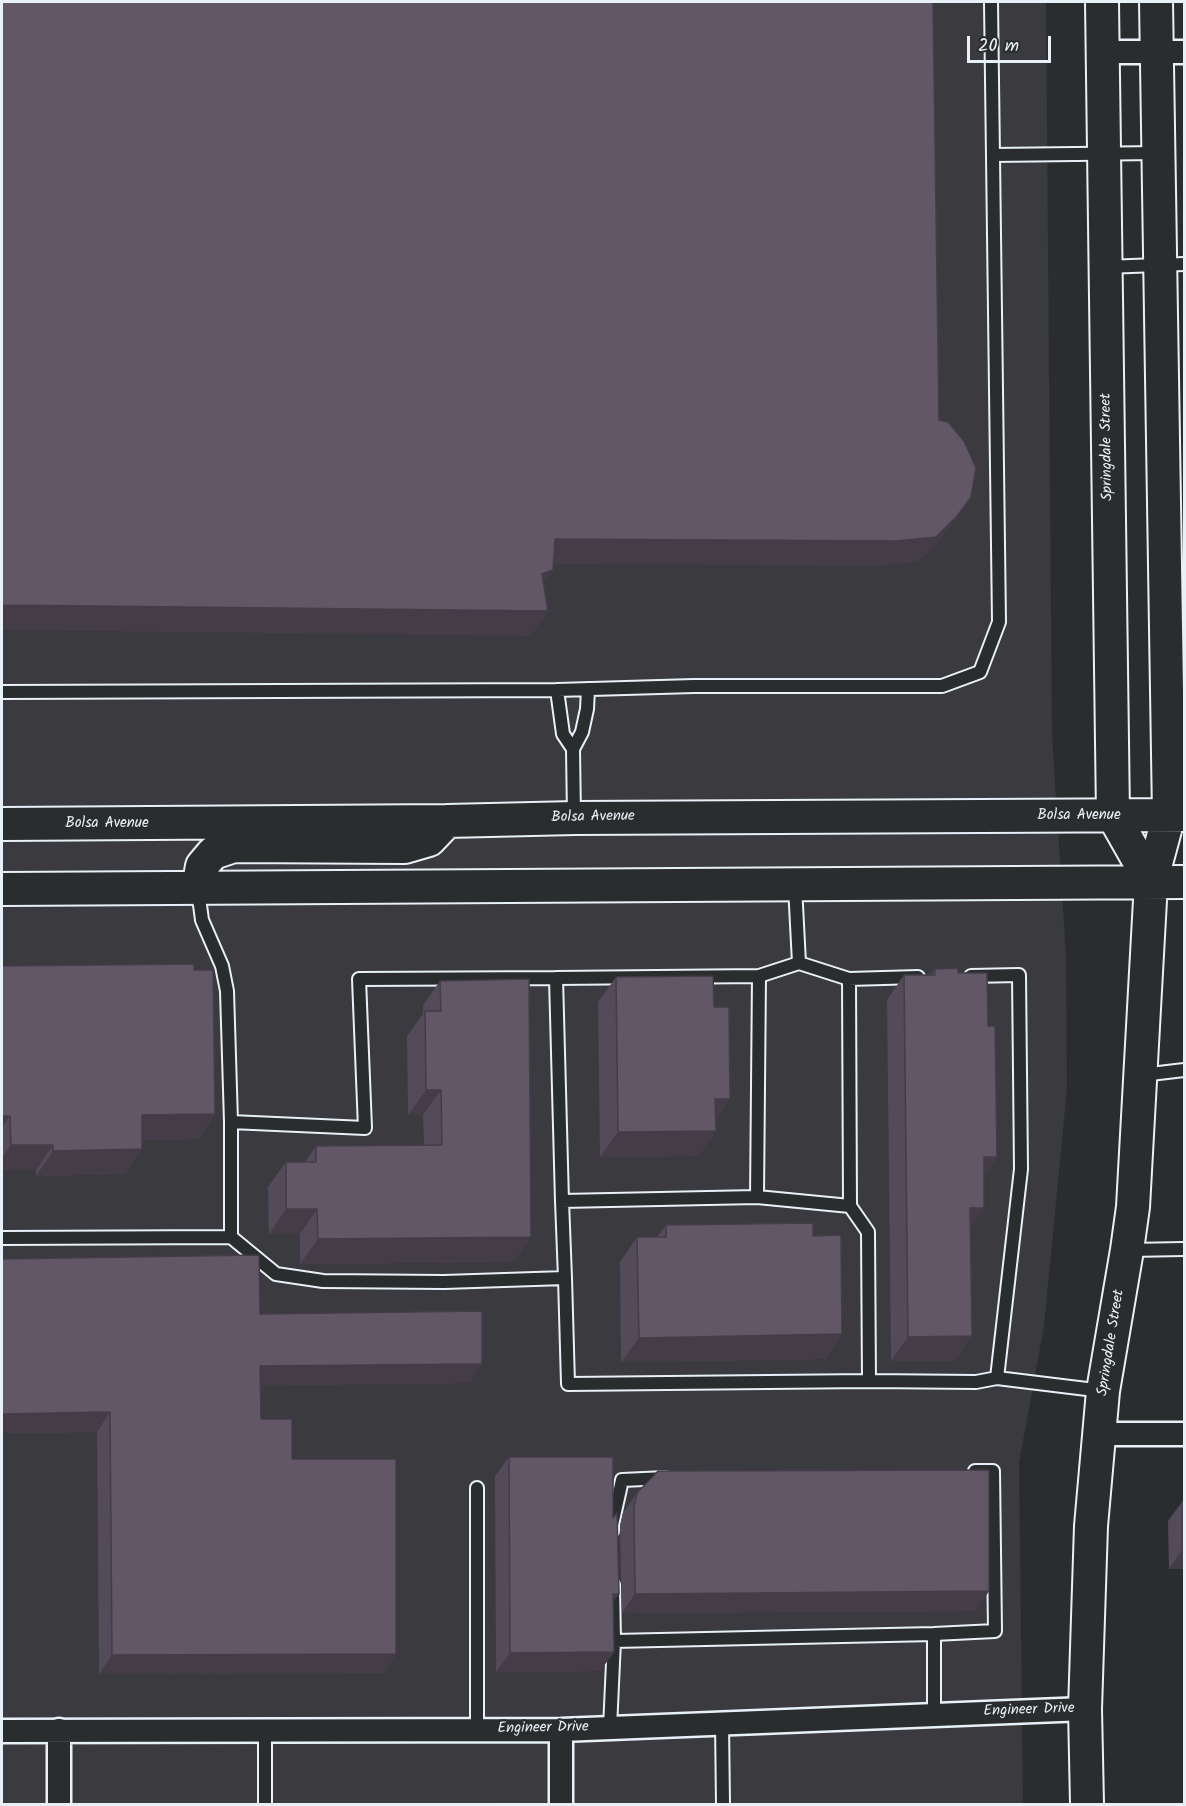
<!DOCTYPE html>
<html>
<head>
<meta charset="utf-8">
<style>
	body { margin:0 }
	#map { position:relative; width:1186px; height:1806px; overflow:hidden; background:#2a2d2e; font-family:Kalam,sans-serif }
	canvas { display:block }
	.frame { position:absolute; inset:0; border:3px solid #e8f1f8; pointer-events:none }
	.scale { position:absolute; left:967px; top:36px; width:84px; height:27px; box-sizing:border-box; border:3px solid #e8f1f8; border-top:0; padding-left:8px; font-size:18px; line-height:21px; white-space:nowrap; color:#e8f1f8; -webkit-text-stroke:4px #2a2d2e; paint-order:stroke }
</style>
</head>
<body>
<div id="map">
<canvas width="1186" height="1806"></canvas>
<div class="frame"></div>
<div class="scale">20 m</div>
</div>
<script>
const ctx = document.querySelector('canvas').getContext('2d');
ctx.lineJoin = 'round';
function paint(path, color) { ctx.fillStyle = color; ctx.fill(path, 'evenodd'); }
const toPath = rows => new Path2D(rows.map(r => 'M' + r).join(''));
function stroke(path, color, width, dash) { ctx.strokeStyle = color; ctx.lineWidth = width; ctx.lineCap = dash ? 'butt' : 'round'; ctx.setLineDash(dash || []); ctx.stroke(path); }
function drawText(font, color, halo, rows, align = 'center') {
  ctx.font = font + ' Kalam,sans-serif'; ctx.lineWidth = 4.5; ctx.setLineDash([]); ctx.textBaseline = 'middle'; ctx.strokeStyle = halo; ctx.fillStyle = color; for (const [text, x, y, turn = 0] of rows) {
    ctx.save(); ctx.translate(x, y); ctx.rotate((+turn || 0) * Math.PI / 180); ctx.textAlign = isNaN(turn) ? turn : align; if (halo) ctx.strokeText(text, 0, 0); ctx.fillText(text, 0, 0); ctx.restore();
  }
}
const built = toPath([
	[2,2,1046,2,1052,735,1066,956,1067,1089,1044,1326,1019,1463,1023,1804,2,1804]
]);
const lane = toPath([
	[993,155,1157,153],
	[1105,267,1184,264],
	[557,690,563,734,573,749],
	[2,692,557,690,694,686,942,686,980,672,999,622,991,2],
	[574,817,573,749,582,732,587,709,588,689],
	[795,886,799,963,849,979],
	[198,890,202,920,222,966,227,991,231,1122,231,1237,276,1274,323,1281,444,1282,565,1278,562,1201,556,978,759,976,757,1197,562,1201],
	[759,976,799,963],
	[1142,1075,1184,1070],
	[231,1122,365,1128,359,979,556,978],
	[757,1197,850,1206,849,979,918,977],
	[850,1206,868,1232,869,1381,976,1382,997,1378,1021,1169,1019,975,971,976],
	[2,1238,231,1237],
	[1129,1250,1184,1249],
	[565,1278,568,1384,869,1381],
	[997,1378,1103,1391],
	[477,1488,477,1730],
	[612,1531,612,1525,622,1480,666,1478],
	[613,1585,614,1641,934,1634],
	[934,1715,934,1634,995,1631,993,1471,975,1471],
	[722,1723,723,1804],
	[610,1728,614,1641],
	[265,1730,265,1804]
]);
const street = toPath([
	[1103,52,1184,52],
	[1099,1434,1184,1434],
	[59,1730,59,1804],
	[561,1730,561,1804],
	[2,1731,561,1730,1085,1709]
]);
const secondary = toPath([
	[1102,2,1113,815,1151,882],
	[2,824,447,821,575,818,1184,815],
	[2,889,1184,882],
	[198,889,202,866,213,853,234,846,405,847,429,840,447,821],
	[1087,1804,1085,1709,1091,1526,1103,1391,1127,1250,1133,1207,1151,882,1169,815,1156,2]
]);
const wall = toPath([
	[2,966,194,970,215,1114,198,1139,142,1140,125,1174,36,1176,36,1170,2,1170],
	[935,969,958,973,988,1026,997,1157,984,1175,970,1228,954,1361,891,1361,887,1000,904,975,931,975],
	[616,977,716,1120,716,1131,698,1156,600,1157,598,1002],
	[440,981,514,1262,300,1264,300,1234,269,1234,268,1187,286,1162,305,1162,316,1146,424,1145,423,1115,408,1115,407,1036,423,1014,423,1005],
	[666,1225,813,1236,842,1334,825,1359,621,1362,620,1262,637,1237,657,1237],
	[260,1314,482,1364,469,1383,261,1385,261,1419,292,1459,396,1654,383,1673,99,1674,97,1432,2,1433],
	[509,1457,614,1652,600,1671,496,1672,495,1476],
	[637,1493,989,1591,976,1611,622,1613,620,1526,623,1513],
	[1182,1502,1185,1569,1169,1569,1168,1521]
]);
const shadedWall = toPath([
	[971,497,940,541,918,562,879,566,537,564,555,539],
	[553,570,536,595,542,574],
	[2,605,548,611,531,636,2,630],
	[426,1090,441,1090,423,1115,408,1115],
	[715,1099,730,1099,713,1124],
	[215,1114,198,1139,125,1140,142,1115],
	[2,1116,10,1116,2,1128],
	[716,1131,698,1156,600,1157,618,1132],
	[11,1145,53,1145,36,1170,2,1170,2,1158],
	[142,1149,125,1174,36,1176,53,1151],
	[984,1157,997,1157,979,1182],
	[970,1208,984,1208,967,1233],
	[286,1209,317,1209,300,1234,269,1234],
	[531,1237,514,1262,300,1264,318,1239],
	[842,1334,825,1359,621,1362,639,1338],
	[972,1336,954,1361,891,1361,908,1337],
	[482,1364,469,1383,247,1386,260,1366],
	[110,1412,97,1432,2,1433,2,1414],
	[1182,1550,1185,1550,1185,1569,1169,1569],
	[989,1591,976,1611,622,1613,635,1594],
	[613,1594,619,1594,605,1613],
	[614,1652,600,1671,496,1672,510,1653],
	[396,1654,383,1673,99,1674,112,1655]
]);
const building = toPath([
	[2,2,933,2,939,420,948,422,964,441,976,468,971,497,957,516,936,537,896,541,555,539,553,570,542,574,548,611,2,605,2,2],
	[194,964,194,970,213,970,215,1114,142,1115,142,1149,53,1151,53,1145,11,1145,10,1116,2,1116,2,966,194,964],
	[958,968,958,973,987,973,988,1026,995,1026,997,1157,984,1157,984,1208,970,1208,972,1336,908,1337,904,975,935,975,935,969,958,968],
	[713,976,714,1007,729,1007,730,1099,715,1099,716,1131,618,1132,616,977,713,976],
	[529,979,531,1237,318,1239,317,1209,286,1209,286,1162,316,1162,316,1146,442,1145,441,1090,426,1090,425,1011,441,1011,440,981,529,979],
	[813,1223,813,1236,841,1235,842,1334,639,1338,637,1237,666,1237,666,1225,813,1223],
	[259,1255,260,1314,482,1311,482,1364,260,1366,261,1419,292,1419,292,1459,396,1459,396,1654,112,1655,110,1412,2,1414,2,1259,259,1255],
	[509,1457,613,1457,613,1518,617,1513,619,1594,613,1594,614,1652,510,1653,509,1457],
	[989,1470,989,1591,635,1594,634,1507,637,1493,658,1471,989,1470],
	[1182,1502,1185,1502,1185,1550,1182,1550,1182,1502],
	[519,1803,519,1804,333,1804,519,1803]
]);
const streetNames = [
	["Springdale Street",1108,447,-91],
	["Bolsa Avenue",1079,816],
	["Bolsa Avenue",593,818,-1],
	["Bolsa Avenue",107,824],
	["Springdale Street",1112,1343,-81],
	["Engineer Drive",1029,1711,-2],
	["Engineer Drive",543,1729,-1]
];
paint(built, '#3a3a3f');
stroke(lane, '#e8f1f8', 16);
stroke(street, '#e8f1f8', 27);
stroke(secondary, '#e8f1f8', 36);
stroke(lane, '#2a2d2e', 12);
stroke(street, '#2a2d2e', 22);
stroke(secondary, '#2a2d2e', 32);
paint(wall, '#534b59');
paint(shadedWall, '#443d48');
paint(building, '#615767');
stroke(building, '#443d48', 1.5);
drawText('15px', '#e8f1f8', '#2a2d2e', streetNames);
</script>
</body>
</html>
